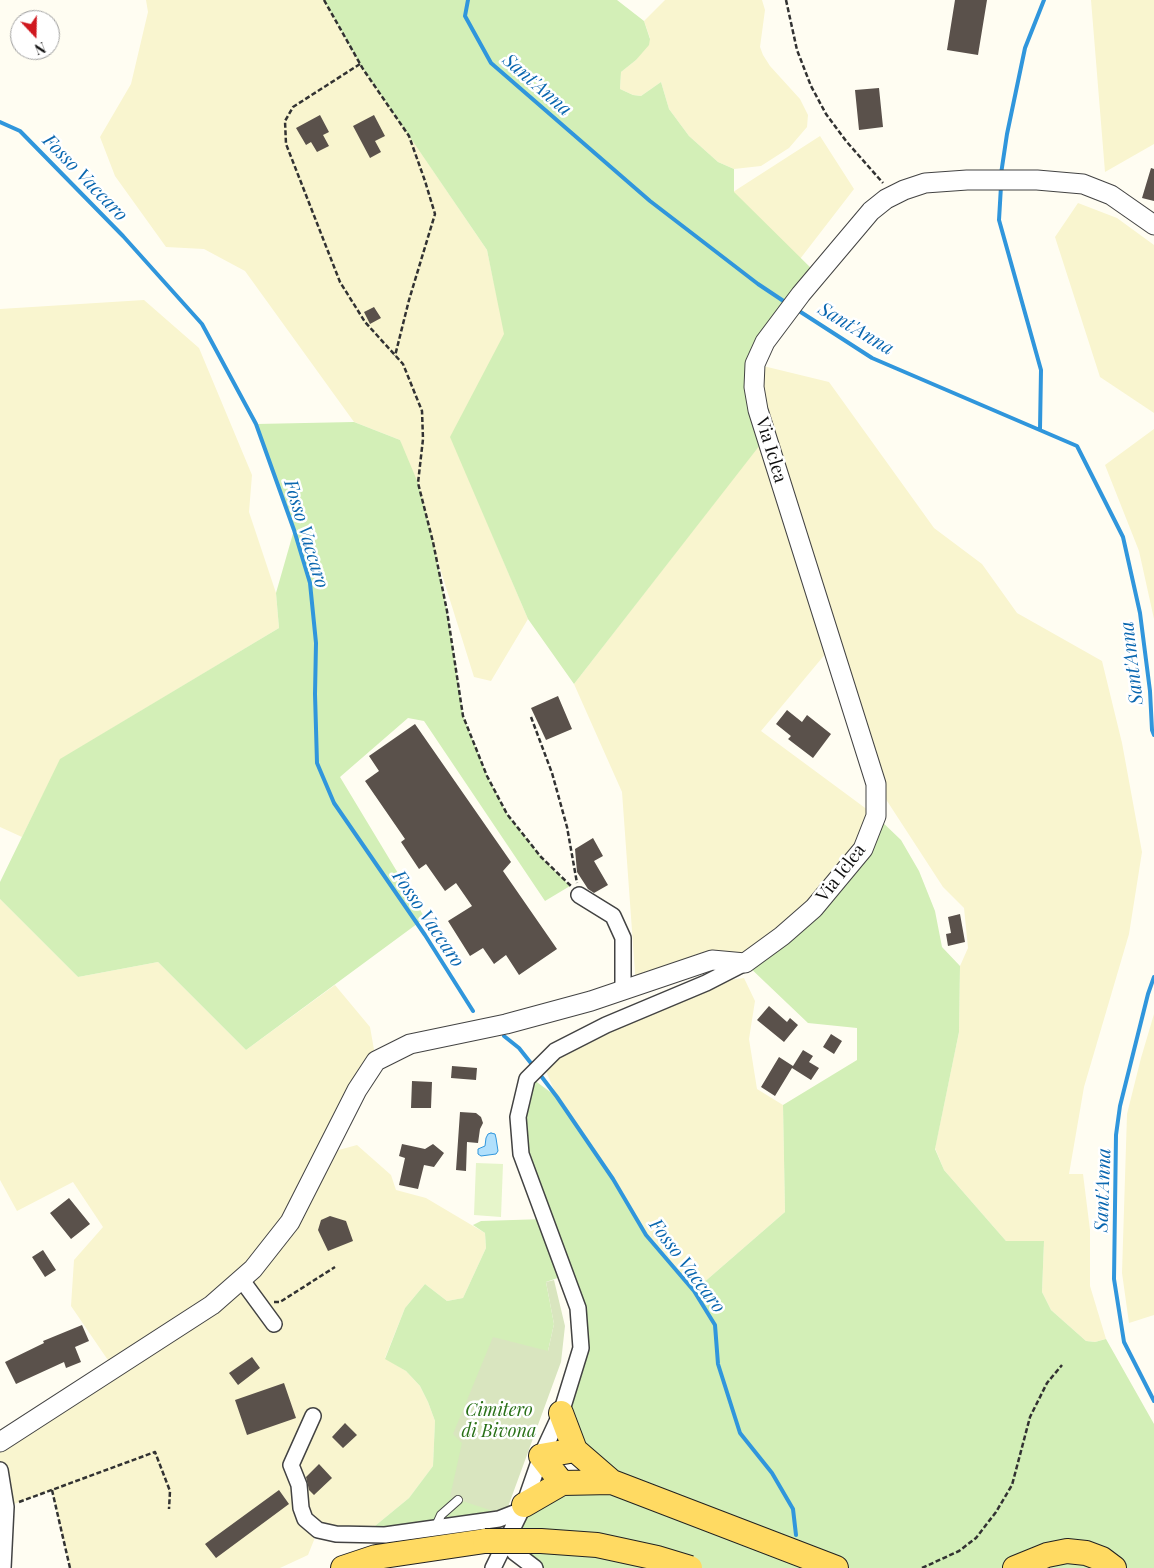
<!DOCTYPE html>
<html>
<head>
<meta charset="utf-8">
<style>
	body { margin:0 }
	#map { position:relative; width:1154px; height:1568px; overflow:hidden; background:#fffdf2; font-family:"Playfair Display",serif }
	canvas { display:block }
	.north { position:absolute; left:10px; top:10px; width:50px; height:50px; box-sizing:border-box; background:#fff; border:1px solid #9f9f9f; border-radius:50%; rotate:159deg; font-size:14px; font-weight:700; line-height:20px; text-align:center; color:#101010 }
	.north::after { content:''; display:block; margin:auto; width:18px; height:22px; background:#d0181f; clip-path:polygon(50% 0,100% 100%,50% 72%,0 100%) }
</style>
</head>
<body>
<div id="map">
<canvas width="1154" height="1568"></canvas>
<div class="north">N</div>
</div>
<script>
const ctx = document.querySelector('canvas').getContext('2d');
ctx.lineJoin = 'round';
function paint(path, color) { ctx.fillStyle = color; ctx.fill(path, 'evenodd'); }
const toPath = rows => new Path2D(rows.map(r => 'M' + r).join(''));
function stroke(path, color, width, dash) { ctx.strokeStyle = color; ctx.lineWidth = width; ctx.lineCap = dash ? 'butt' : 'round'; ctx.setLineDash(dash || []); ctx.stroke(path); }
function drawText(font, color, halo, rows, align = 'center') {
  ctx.font = font + ' "Playfair Display",serif'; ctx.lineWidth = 5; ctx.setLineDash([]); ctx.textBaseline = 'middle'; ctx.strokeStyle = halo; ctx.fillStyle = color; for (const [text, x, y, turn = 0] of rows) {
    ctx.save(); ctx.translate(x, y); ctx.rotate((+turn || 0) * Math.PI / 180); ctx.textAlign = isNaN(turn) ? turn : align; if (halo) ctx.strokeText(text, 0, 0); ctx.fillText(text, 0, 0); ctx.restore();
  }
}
const farmland = toPath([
	[146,0,324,0,353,53,487,250,505,334,451,437,528,619,491,681,474,677,400,440,354,422,245,271,204,249,166,247,115,176,100,137,131,84,148,12],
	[665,0,762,0,765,10,760,47,763,55,770,66,800,99,808,115,807,127,789,148,761,166,734,169,718,162,689,136,669,109,661,82,641,96,633,95,620,89,621,72,636,60,650,38,644,21],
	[1091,0,1154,0,1154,144,1105,172],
	[820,136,854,189,800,259,733,192],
	[1078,203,1117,218,1154,245,1154,413,1100,377,1055,237],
	[144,300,199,348,252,475,249,512,276,593,279,628,61,759,22,837,0,827,0,309],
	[755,364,829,382,934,528,982,564,1017,613,1102,661,1122,743,1142,852,1129,934,1084,1087,1069,1174,1083,1174,1090,1230,1090,1286,1106,1339,1095,1342,1086,1341,1051,1310,1042,1292,1044,1241,1006,1241,944,1170,935,1148,959,1032,960,966,968,948,964,908,943,887,876,784,832,646,761,731,876,816,863,849,745,963,712,960,636,986,622,792,574,684,766,436],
	[1154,429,1154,619,1139,551,1105,465],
	[0,899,78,977,158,962,246,1050,335,985,370,1027,376,1061,335,1151,357,1145,391,1175,396,1190,426,1198,485,1233,486,1248,463,1298,447,1301,425,1284,405,1308,385,1358,406,1371,420,1386,428,1402,435,1421,433,1466,409,1498,364,1535,318,1530,308,1555,280,1568,70,1568,52,1490,6,1507,0,1470,0,1442,114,1369,71,1306,74,1260,103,1227,73,1182,17,1211,0,1180],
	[744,978,755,1001,749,1039,757,1089,783,1105,785,1212,694,1291,646,1235,613,1179,557,1097,543,1064,706,983],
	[1154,1014,1154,1315,1129,1323,1122,1273,1127,1114,1141,1058]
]);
const green = toPath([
	[324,0,617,0,644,21,650,39,649,45,636,60,621,72,620,89,633,95,641,96,661,82,669,109,689,136,718,162,734,169,734,192,818,275,755,364,767,436,574,684,528,619,450,437,504,334,487,250,360,64],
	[354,422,400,440,418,483,433,542,447,611,463,716,487,776,507,814,541,857,570,886,545,901,424,721,408,718,340,777,425,918,246,1050,158,962,78,977,0,899,0,882,60,759,279,628,276,593,294,530,256,424],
	[876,816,901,840,919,871,935,911,942,947,960,966,959,1032,935,1149,944,1170,1006,1241,1044,1241,1042,1292,1051,1310,1086,1341,1095,1342,1106,1339,1154,1424,1154,1568,535,1568,514,1552,524,1505,611,1482,561,1413,581,1348,566,1275,546,1282,554,1324,548,1351,462,1443,505,1515,364,1535,409,1498,433,1466,435,1421,428,1402,420,1386,406,1371,385,1359,405,1308,425,1284,447,1301,463,1298,486,1248,485,1233,473,1225,481,1221,545,1219,521,1154,530,1077,557,1097,613,1179,646,1235,694,1291,785,1212,783,1105,857,1060,857,1028,808,1023,745,963,814,908]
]);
const cemetery = toPath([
	[554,1280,565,1326,561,1362,505,1515,450,1497,462,1443,453,1434,493,1337,548,1351,554,1324,546,1282]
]);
const pitch = toPath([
	[476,1163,503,1164,501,1217,474,1215]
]);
const water = toPath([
	[491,1133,495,1134,496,1138,498,1151,496,1154,481,1156,478,1154,478,1149,485,1146,486,1138,488,1134,491,1133]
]);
const stream = toPath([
	[468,0,465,16,491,63,650,201,758,284,788,304],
	[0,122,20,131,123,236,202,324,256,424,294,530,310,583,316,643,315,694,317,763,334,803,425,935,473,1011],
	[1001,174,1007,134,1025,48,1044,0],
	[1001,186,999,220,1041,370,1040,429],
	[796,309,872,358,1077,446,1123,537,1140,613,1150,691,1152,730,1154,735],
	[1154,977,1148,994,1120,1106,1116,1135,1114,1279,1124,1342,1154,1401],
	[504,1036,519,1048,534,1067],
	[538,1072,557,1097,613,1179,646,1235,694,1291,715,1325,718,1364,740,1433,772,1473,793,1509,796,1535]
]);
const building = toPath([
	[955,0,987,0,978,55,947,50],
	[879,88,883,127,859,130,855,90],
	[320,115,329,132,323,135,329,146,317,152,311,142,306,145,296,128],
	[374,115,385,136,375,141,381,152,370,158,353,126],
	[1151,168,1154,169,1154,201,1142,198],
	[374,307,381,318,370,324,364,312],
	[558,696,572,729,546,740,531,708],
	[787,710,802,722,807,715,831,734,813,758,788,739,791,736,776,724],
	[415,724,511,862,503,871,557,949,519,975,506,955,494,964,483,948,470,956,448,921,472,906,456,883,445,891,426,864,419,869,401,842,405,839,365,781,379,771,369,756],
	[593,838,603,856,594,861,608,885,594,893,588,889,577,872,575,849],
	[960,914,965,942,948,946,946,934,951,933,948,917],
	[769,1006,787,1022,790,1018,798,1025,784,1042,757,1020],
	[831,1034,842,1041,834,1054,823,1047],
	[803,1050,813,1056,809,1062,819,1068,811,1080,792,1068,775,1096,761,1087,779,1057,793,1066],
	[452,1066,477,1068,476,1080,451,1078],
	[412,1081,432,1082,431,1108,411,1108],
	[460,1112,476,1113,481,1117,483,1123,480,1129,478,1143,467,1142,466,1171,456,1170],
	[402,1144,425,1149,433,1144,444,1153,434,1167,424,1165,418,1189,399,1185,405,1158,399,1156],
	[69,1198,90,1224,71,1239,50,1213],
	[330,1216,346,1221,353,1241,328,1251,318,1230,321,1220],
	[43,1250,56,1270,45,1277,32,1257],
	[82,1325,89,1341,75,1347,81,1362,66,1368,64,1362,16,1384,5,1362,44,1343,43,1341],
	[252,1357,260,1368,238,1385,229,1373],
	[284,1383,296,1418,247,1435,235,1400],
	[345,1423,357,1435,343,1448,332,1437],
	[319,1464,332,1478,314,1495,309,1490,306,1477],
	[279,1490,289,1504,216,1558,205,1544]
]);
const path = toPath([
	[324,0,363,69,409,136,425,181,435,214,409,300,395,356],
	[786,0,797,50,811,86,826,114,846,141,883,183],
	[360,64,293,107,285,121,286,144,340,282,365,322,403,364,422,411,423,439,418,483,433,542,447,611,463,716,487,776,507,814,541,857,571,886],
	[531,717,552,773,567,827,577,883],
	[274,1302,280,1302,335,1267],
	[52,1490,70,1568],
	[19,1502,155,1452,170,1491,169,1509],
	[922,1568,959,1551,976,1538,996,1512,1012,1485,1030,1417,1047,1383,1062,1365]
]);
const service = toPath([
	[435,1528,441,1515,458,1500]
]);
const minor = toPath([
	[579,895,613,916,623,938,623,990],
	[241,1279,274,1324],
	[313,1416,291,1465,299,1485,301,1508,305,1519,318,1530,336,1534,385,1535,499,1519,522,1510],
	[0,1470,6,1507,3,1568],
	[514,1534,514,1552,535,1568],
	[493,1568,524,1505,541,1456,561,1413,581,1348,578,1308,521,1154,518,1117,527,1079,555,1051,606,1025,706,983,745,963]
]);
const tertiary = toPath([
	[0,1442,212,1305,253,1269,290,1222,357,1090,376,1061,410,1044,506,1024,591,1001,712,960,745,963,782,936,814,908,863,849,876,816,876,784,758,410,754,387,755,364,765,342,801,294,871,211,886,199,904,190,925,183,967,180,1037,180,1083,184,1111,195,1154,225]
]);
const primary = toPath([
	[561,1413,575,1450,612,1482,836,1568],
	[562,1483,541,1456,575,1450],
	[524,1505,562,1483,612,1482],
	[343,1568,376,1557,485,1541],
	[1015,1568,1047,1555,1067,1551,1086,1553,1102,1559,1114,1568]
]);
const primaryBridge = toPath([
	[485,1541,541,1541,597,1545,657,1558,690,1568]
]);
const streetNames = [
	["Via Iclea",771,450,73],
	["Via Iclea",841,873,-52]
];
const parkNames = [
	["Cimitero",499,1410],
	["di Bivona",499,1431]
];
const waterNames = [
	["Sant'Anna",537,85,41],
	["Fosso Vaccaro",85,178,46],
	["Sant'Anna",856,329,31],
	["Fosso Vaccaro",306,534,73],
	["Sant'Anna",1132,663,-97],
	["Fosso Vaccaro",428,919,56],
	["Sant'Anna",1103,1190,-88],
	["Fosso Vaccaro",687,1266,53]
];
paint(farmland, '#f9f5cf');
paint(green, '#d3efb7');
paint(cemetery, '#d9e5bf');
paint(pitch, '#e6f5ca');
paint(water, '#b1e0fc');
stroke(water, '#3096dc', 1);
stroke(stream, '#3096dc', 4);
paint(building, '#5a514b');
stroke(service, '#434343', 10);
stroke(minor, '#434343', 18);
stroke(tertiary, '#434343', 21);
stroke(primary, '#212121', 26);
stroke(path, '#323232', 2.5, [5, 2.5]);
stroke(service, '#fff', 8);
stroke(minor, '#fff', 15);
stroke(tertiary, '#fff', 19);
stroke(primary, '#ffda62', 24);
stroke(primaryBridge, '#212121', 26, []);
stroke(primaryBridge, '#ffda62', 24);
drawText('18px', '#101010', '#fff', streetNames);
drawText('italic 18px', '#297018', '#fff', parkNames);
drawText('italic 19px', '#0a67b0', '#fff', waterNames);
</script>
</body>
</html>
